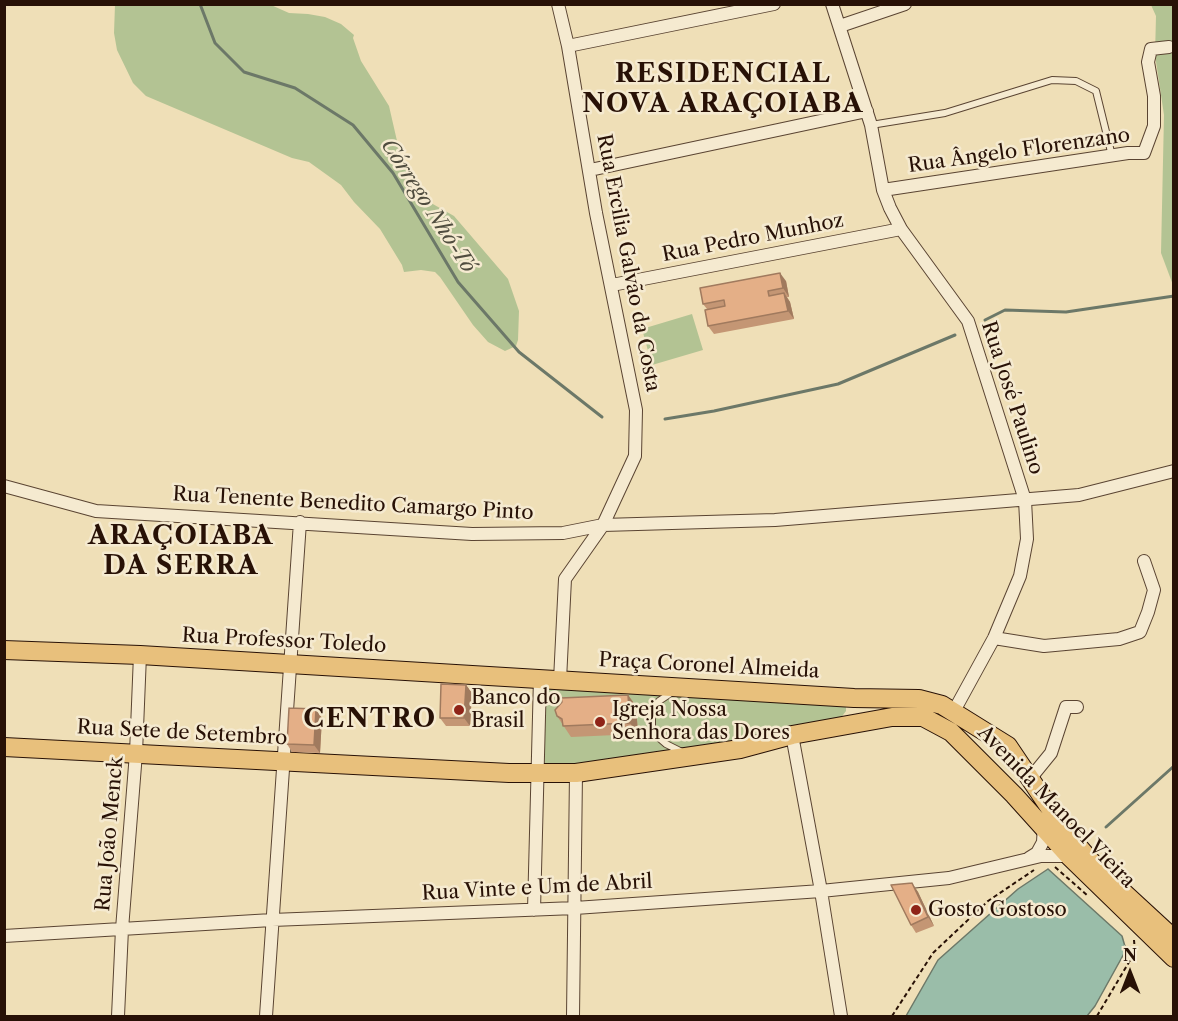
<!DOCTYPE html>
<html>
<head>
<meta charset="utf-8">
<style>
	body { margin:0 }
	#map { position:relative; width:1178px; height:1021px; overflow:hidden; background:#efdfb7; font-family:"Libre Caslon Text",serif }
	canvas { display:block }
	.frame { position:absolute; inset:0; border:6px solid #281106; pointer-events:none }
	.north { position:absolute; left:1100px; top:943px; width:60px; height:60px; -webkit-text-stroke:4px #f5ead0; paint-order:stroke; rotate:0deg; font-size:16px; font-weight:700; line-height:24px; text-align:center; color:#281106 }
	.north::after { content:''; display:block; margin:auto; width:21px; height:27px; background:#281106; clip-path:polygon(50% 0,100% 100%,50% 72%,0 100%) }
</style>
</head>
<body>
<div id="map">
<canvas width="1178" height="1021"></canvas>
<div class="frame"></div>
<div class="north">N</div>
</div>
<script>
const ctx = document.querySelector('canvas').getContext('2d');
ctx.lineJoin = 'round';
function paint(path, color) { ctx.fillStyle = color; ctx.fill(path, 'evenodd'); }
const toPath = rows => new Path2D(rows.map(r => 'M' + r).join(''));
function stroke(path, color, width, dash) { ctx.strokeStyle = color; ctx.lineWidth = width; ctx.lineCap = dash ? 'butt' : 'round'; ctx.setLineDash(dash || []); ctx.stroke(path); }
function drawText(font, color, halo, rows, align = 'center') {
  ctx.font = font + ' "Libre Caslon Text",serif'; ctx.lineWidth = 5; ctx.setLineDash([]); ctx.textBaseline = 'middle'; ctx.strokeStyle = halo; ctx.fillStyle = color; for (const [text, x, y, turn = 0] of rows) {
    ctx.save(); ctx.translate(x, y); ctx.rotate((+turn || 0) * Math.PI / 180); ctx.textAlign = isNaN(turn) ? turn : align; if (halo) ctx.strokeText(text, 0, 0); ctx.fillText(text, 0, 0); ctx.restore();
  }
}
const green = toPath([
	[115,5,271,5,289,13,308,14,325,17,341,24,354,35,353,38,361,61,389,106,400,154,413,183,431,203,454,216,508,279,519,311,518,340,516,346,505,351,488,342,473,325,440,277,435,272,421,270,404,272,402,265,380,229,354,202,341,185,309,162,292,158,146,96,133,83,117,50,114,33],
	[1151,5,1173,5,1173,285,1161,253,1164,115,1155,55,1156,16],
	[692,314,703,350,652,365,642,329],
	[542,681,846,703,846,711,840,719,782,735,540,771]
]);
const water = toPath([
	[1048,869,1122,936,1126,950,1095,1006,1087,1016,906,1016,938,960,1018,889,1048,869]
]);
const stream = toPath([
	[200,4,215,43,244,72,295,88,353,125,393,173,458,282,519,352,602,417],
	[985,320,1005,310,1066,312,1174,296],
	[665,419,714,411,838,384,955,335],
	[1106,827,1174,766]
]);
const path = toPath([
	[1055,867,1087,895],
	[892,1016,933,953,988,901,1034,870],
	[1097,1016,1135,952,1134,940]
]);
const service = toPath([
	[871,125,945,113,1052,80,1076,81,1096,91,1112,156],
	[671,693,659,701,654,708,652,717,652,727,658,737,666,744,682,752]
]);
const minor = toPath([
	[558,4,568,46,596,213,636,410,635,456,603,525,565,579,560,680],
	[832,4,871,125,883,190,890,208,901,229,968,321,1025,500,1027,539,1020,576,994,638,954,711],
	[840,26,905,4],
	[568,46,774,4],
	[590,170,867,111],
	[883,190,1128,153,1144,153,1154,126,1154,96,1148,62,1151,49,1169,47],
	[612,285,901,229],
	[4,486,96,511,472,534,563,533,603,525,775,520,1079,495,1174,471],
	[994,638,1044,646,1119,639,1140,632,1148,612,1154,590,1144,561],
	[792,735,821,891,841,1016],
	[1029,780,1051,753,1066,707,1077,707],
	[1029,858,1037,853,1043,842,1044,824],
	[534,910,540,678],
	[4,936,272,920,575,908,821,891,949,878,1041,856,1069,856],
	[118,1016,122,929,136,753,140,655],
	[266,1016,300,522],
	[573,1016,576,773]
]);
const primary = toPath([
	[4,650,140,655,854,698,919,699,942,705,1008,746,1066,832,1096,867,1174,939],
	[4,747,509,773,576,773,740,749,792,735,892,717,923,717,951,732,1014,795,1069,856,1174,958]
]);
const wall = toPath([
	[786,281,789,297,787,297,790,302,794,319,714,334,708,326,707,309,703,304],
	[466,685,472,693,470,726,446,726,440,718],
	[628,695,636,706,638,734,571,737,557,716],
	[322,718,320,753,292,752,287,744],
	[912,883,918,892,934,926,916,933,911,925]
]);
const shadedWall = toPath([
	[780,273,786,281,789,297,783,288],
	[784,293,790,302,794,319,788,311],
	[466,685,472,693,470,726,464,718],
	[628,695,636,706,638,734,630,723],
	[316,709,322,718,320,753,314,745],
	[912,883,918,892,934,926,928,917]
]);
const building = toPath([
	[780,273,783,288,768,291,769,296,784,293,788,311,708,326,705,310,725,306,724,300,703,304,700,288,780,273],
	[441,684,466,685,464,718,440,718,441,684],
	[628,695,630,723,563,726,562,719,557,716,555,710,562,702,561,698,628,695],
	[289,708,316,709,314,745,287,744,289,708],
	[912,883,928,917,911,925,891,885,912,883]
]);
const markers = [
	[459,710,6,"#8f2418"],
	[600,722,6,"#8f2418"],
	[916,910,6,"#8f2418"]
];
const streetNames = [
	["Rua Ângelo Florenzano",1019,151,-8],
	["Rua Pedro Munhoz",753,238,-11],
	["Rua Ercilia Galvão da Costa",628,263,79],
	["Rua José Paulino",1012,398,72],
	["Rua Tenente Benedito Camargo Pinto",353,504,3],
	["Rua Professor Toledo",284,641,3],
	["Praça Coronel Almeida",709,666,3],
	["Rua Sete de Setembro",182,733,3],
	["Avenida Manoel Vieira",1056,807,46],
	["Rua João Menck",110,834,-85],
	["Rua Vinte e Um de Abril",537,888,-3]
];
const poiNames = [
	["Banco do",471,698],
	["Brasil",471,721],
	["Igreja Nossa",612,710],
	["Senhora das Dores",612,733],
	["Gosto Gostoso",928,910]
];
const waterNames = [
	["Córrego Nhó-Tó",428,206,57]
];
const districtNames = [
	["RESIDENCIAL",723,74],
	["NOVA ARAÇOIABA",723,104],
	["ARAÇOIABA",181,536],
	["DA SERRA",181,566],
	["CENTRO",370,719]
];
paint(green, '#b3c393');
paint(water, '#9abda9');
stroke(water, '#6c7868', 1.5);
stroke(stream, '#6c7868', 3);
stroke(service, '#5a4432', 8);
stroke(minor, '#5a4432', 14);
stroke(primary, '#281106', 20);
stroke(path, '#281106', 2, [4.5, 3]);
stroke(service, '#f5ead0', 6);
stroke(minor, '#f5ead0', 12);
stroke(primary, '#e8c07c', 18);
paint(wall, '#c49674');
paint(shadedWall, '#a07a5e');
paint(building, '#e4af87');
stroke(building, '#a07a5e', 1.5);
for (const [x, y, r, color] of markers) { const dot = new Path2D(); dot.arc(x, y, r, 0, 2 * Math.PI); ctx.fillStyle = color; ctx.fill(dot); stroke(dot, '#f5ead0', 2); }
drawText('20px', '#281106', '#f5ead0', streetNames);
drawText('20px', '#281106', '#f5ead0', poiNames, 'left');
drawText('italic 21px', '#504d3f', '#f5ead0', waterNames);
ctx.letterSpacing = '1.5px';
drawText('bold 26px', '#281106', '#f5ead0', districtNames);
ctx.letterSpacing = '0px';
</script>
</body>
</html>
